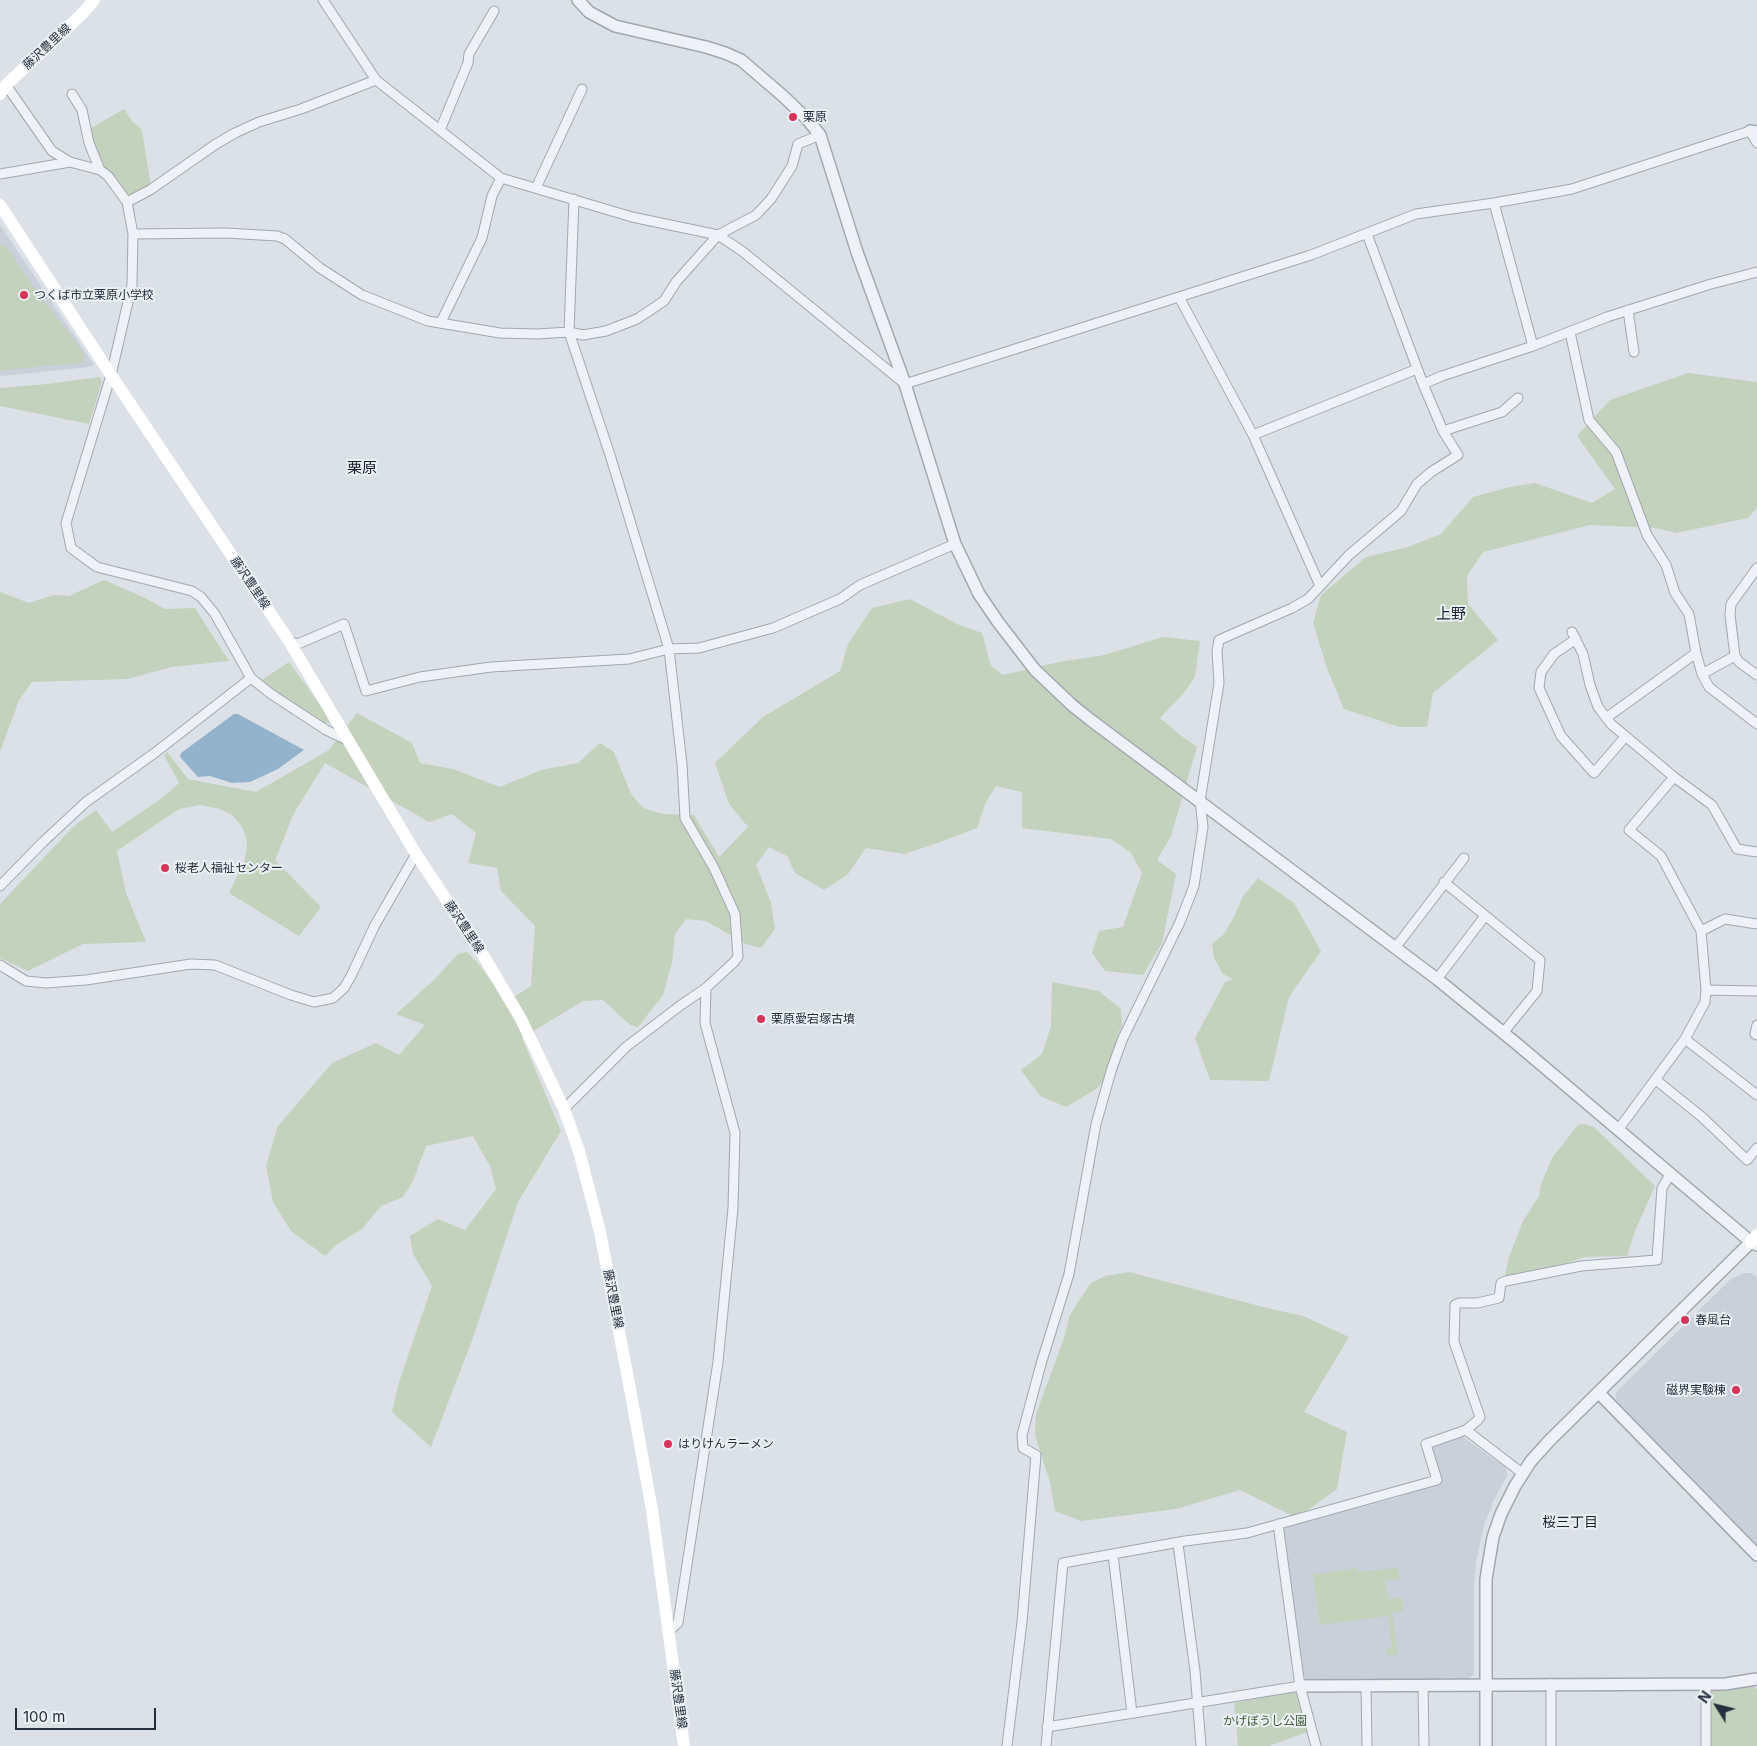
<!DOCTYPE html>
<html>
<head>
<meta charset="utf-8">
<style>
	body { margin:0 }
	#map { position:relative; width:1757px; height:1746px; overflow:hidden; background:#dbe1e7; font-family:Inter,sans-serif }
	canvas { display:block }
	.north { position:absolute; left:1692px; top:1681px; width:50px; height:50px; -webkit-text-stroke:4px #ebf0f5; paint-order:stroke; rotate:306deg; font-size:14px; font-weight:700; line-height:20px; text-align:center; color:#24303e }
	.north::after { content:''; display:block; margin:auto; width:18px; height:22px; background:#24303e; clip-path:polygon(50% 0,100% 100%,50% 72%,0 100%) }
	.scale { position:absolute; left:15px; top:1708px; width:141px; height:22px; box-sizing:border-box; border:2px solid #24303e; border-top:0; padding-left:6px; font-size:15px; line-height:18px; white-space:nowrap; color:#24303e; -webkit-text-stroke:4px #ebf0f5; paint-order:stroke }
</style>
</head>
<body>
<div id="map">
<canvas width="1757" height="1746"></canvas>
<div class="north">N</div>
<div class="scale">100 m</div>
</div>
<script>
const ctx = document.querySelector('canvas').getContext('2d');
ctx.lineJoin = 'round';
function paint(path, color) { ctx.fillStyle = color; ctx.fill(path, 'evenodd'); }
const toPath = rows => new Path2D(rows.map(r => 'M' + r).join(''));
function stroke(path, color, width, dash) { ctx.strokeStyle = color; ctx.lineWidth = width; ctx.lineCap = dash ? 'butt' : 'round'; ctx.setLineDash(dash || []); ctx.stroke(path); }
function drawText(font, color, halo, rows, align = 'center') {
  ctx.font = font + ' Inter,"Noto Sans JP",sans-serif'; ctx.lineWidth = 4; ctx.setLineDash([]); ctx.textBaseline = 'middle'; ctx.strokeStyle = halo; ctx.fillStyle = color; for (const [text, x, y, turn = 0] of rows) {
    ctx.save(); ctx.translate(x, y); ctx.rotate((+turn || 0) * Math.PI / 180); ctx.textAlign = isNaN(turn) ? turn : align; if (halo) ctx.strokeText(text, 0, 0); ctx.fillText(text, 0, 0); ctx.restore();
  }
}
const built = toPath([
	[0,225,94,365,89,367,0,376],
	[1744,1273,1751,1273,1757,1277,1757,1546,1616,1400,1616,1392,1731,1279],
	[1462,1436,1506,1468,1507,1476,1494,1500,1484,1525,1476,1562,1474,1582,1474,1674,1468,1679,1310,1682,1304,1676,1284,1528,1287,1524,1313,1519,1393,1499,1441,1482,1431,1448,1433,1445]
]);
const green = toPath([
	[124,109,132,121,142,130,151,187,125,196,103,167,88,130],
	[0,245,6,246,29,281,77,344,85,357,82,363,0,370],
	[1688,373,1757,382,1757,508,1748,518,1676,533,1655,528,1590,525,1483,552,1467,576,1468,604,1498,640,1433,693,1427,727,1399,727,1344,709,1328,671,1313,623,1321,595,1366,557,1408,547,1441,534,1473,497,1510,487,1535,483,1592,503,1615,489,1577,436,1610,400],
	[100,377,102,382,89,424,0,406,0,388,47,384],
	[104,580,143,597,165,609,195,608,229,661,172,667,127,679,32,682,19,700,0,752,0,592,29,603,54,595,69,596],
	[910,599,957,624,982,633,991,666,1003,675,1059,662,1104,655,1163,637,1200,641,1195,677,1183,694,1160,718,1180,735,1197,747,1171,836,1157,860,1176,874,1162,943,1143,975,1105,971,1092,953,1099,931,1123,927,1142,873,1131,853,1111,839,1022,828,1022,792,996,786,985,804,977,828,940,842,904,854,866,848,848,874,824,890,795,873,787,856,769,847,756,865,771,903,775,929,761,948,746,944,706,921,686,919,675,934,672,963,663,995,638,1027,630,1025,603,1000,583,1001,522,1038,561,1131,518,1202,474,1335,431,1447,392,1412,399,1382,432,1286,413,1254,410,1236,438,1219,465,1230,496,1189,490,1166,473,1136,426,1146,413,1181,403,1197,381,1206,362,1229,336,1245,325,1256,291,1231,273,1202,266,1165,278,1126,332,1063,376,1043,399,1055,425,1025,396,1014,435,979,458,954,467,952,478,963,506,1002,531,986,535,926,501,891,497,868,468,863,476,833,452,814,429,822,325,763,294,813,275,860,321,907,299,936,229,893,244,862,247,847,246,836,241,825,232,815,220,809,200,805,179,809,117,851,126,893,146,942,83,944,28,971,0,958,0,904,73,827,96,810,112,832,162,798,179,783,164,755,167,752,188,779,256,792,329,750,357,713,412,743,420,763,453,769,500,787,541,770,578,763,600,743,614,752,631,794,643,808,664,814,694,815,719,857,748,827,729,804,715,763,763,717,840,671,848,644,872,608],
	[289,662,323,709,330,723,325,723,260,681],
	[1258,878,1294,903,1321,951,1289,997,1269,1081,1210,1080,1195,1038,1225,982,1233,979,1223,974,1214,958,1212,944,1223,935,1233,919,1243,896],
	[1052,982,1099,991,1121,1009,1122,1025,1118,1034,1114,1059,1117,1067,1096,1089,1066,1107,1040,1096,1021,1070,1042,1054,1051,1026],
	[1585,1124,1594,1127,1655,1186,1635,1231,1627,1256,1584,1257,1555,1267,1505,1277,1508,1260,1523,1221,1539,1196,1541,1184,1552,1158,1578,1125],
	[1129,1272,1271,1309,1303,1316,1349,1337,1304,1412,1347,1432,1337,1489,1297,1518,1240,1490,1176,1509,1081,1521,1055,1511,1050,1482,1035,1435,1036,1414,1064,1338,1070,1315,1078,1302,1091,1283,1105,1276],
	[1357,1568,1357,1572,1395,1568,1396,1569,1398,1569,1400,1579,1385,1581,1388,1599,1402,1598,1404,1611,1392,1613,1398,1655,1387,1655,1386,1649,1392,1648,1388,1616,1320,1625,1313,1575],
	[1752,1686,1756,1688,1757,1690,1757,1746,1711,1746,1710,1692,1713,1689,1727,1690],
	[1293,1691,1296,1692,1307,1732,1269,1746,1238,1746,1234,1703]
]);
const water = toPath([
	[234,714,238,714,304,750,278,769,250,782,232,783,210,776,198,777,180,757,181,753]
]);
const minor = toPath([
	[323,0,376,80,501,178,632,217,718,235,742,251,905,384,1311,255,1416,214,1494,203,1572,189,1750,131,1757,143],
	[6,85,52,151,70,162,100,170,108,176,127,202,133,234,132,285,111,375,66,523,71,548,97,567,192,591,201,597,215,614,251,678,271,694,326,730,347,740],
	[72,94,82,110,89,143,100,170],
	[440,130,468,63,469,54,494,11],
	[0,174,70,162],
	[536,188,582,89],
	[127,202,150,190,216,144,235,133,259,122,301,109,376,80],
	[1494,203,1533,346],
	[133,234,226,233,277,236,285,239,320,268,362,295,428,321,500,333,537,334,569,332,583,335,606,331,637,319,664,301,676,282,718,235,756,215,771,199,792,166,798,144,820,135],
	[1179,297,1253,435,1320,586],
	[1628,310,1634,352],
	[441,322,482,238,492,196,501,178],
	[1570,332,1589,420,1616,452,1647,535,1666,565,1675,593,1689,614,1696,653,1702,674,1709,687,1757,724],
	[1423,384,1442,376,1533,346,1607,317,1711,284,1757,272],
	[1443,431,1502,412,1518,398],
	[1253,435,1417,369],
	[1757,568,1731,604,1730,615,1735,656,1739,662,1757,675],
	[1572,632,1583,654,1590,685,1598,707,1611,724,1674,777,1712,805,1737,849,1757,852],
	[1576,639,1554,654,1541,672,1539,688,1561,736,1594,773,1625,737],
	[289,641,298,644,344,624,366,691,420,677,491,667,629,659,669,649,699,648,773,628,840,599,860,585,955,544],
	[1702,674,1735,656],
	[1606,718,1696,653],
	[1444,882,1540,960,1537,991,1503,1033],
	[0,886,43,842,86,802,156,752,251,678],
	[1701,931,1725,919,1757,924],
	[1395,948,1464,858],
	[0,965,26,981,46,983,86,980,191,964,215,965,291,995,314,1002,333,998,344,988,351,976,375,925,416,854],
	[1437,979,1485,916],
	[1706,990,1757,991],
	[1757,1025,1755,1034,1757,1035],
	[1685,1039,1757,1095],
	[1656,1080,1702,1117,1747,1160,1757,1148],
	[564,1109,626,1047,681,1005,706,988,734,962,738,957,735,914,714,868,685,818,682,764,669,649,610,455,569,332,574,199],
	[1618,1130,1685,1039,1705,1002,1706,990,1701,931,1661,856,1629,830,1674,777],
	[1466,1430,1478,1420,1480,1417,1454,1342,1455,1305,1459,1303,1477,1303,1499,1298,1501,1283,1506,1281,1581,1266,1657,1260,1662,1188,1671,1173],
	[1278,1524,1300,1686,1316,1746],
	[1178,1544,1195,1671,1201,1746],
	[1113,1555,1132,1713],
	[669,1631,678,1623,718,1362,733,1208,735,1133,705,1023,706,988],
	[1706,1684,1706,1746],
	[1366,1685,1367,1746],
	[1423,1685,1424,1746],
	[1047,1727,1300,1686],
	[1007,1746,1022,1622,1036,1455,1023,1448,1022,1435,1041,1364,1069,1274,1096,1124,1112,1068,1123,1038,1180,922,1194,886,1203,827,1200,801,1219,683,1217,651,1219,640,1292,608,1308,599,1349,555,1401,511,1417,484,1431,472,1458,455,1443,431,1423,384,1367,234],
	[1046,1746,1063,1563,1185,1541,1247,1533,1437,1480,1426,1444,1466,1430,1522,1473],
	[1551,1746,1551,1684]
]);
const tertiary = toPath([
	[578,0,589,12,615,26,706,47,725,53,741,60,783,96,807,119,820,135,857,252,905,384,955,544,979,594,998,622,1035,670,1073,706,1092,721,1437,979,1517,1044,1751,1242,1757,1245],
	[1750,131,1757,132],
	[1599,1393,1757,1555],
	[1300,1686,1725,1684,1757,1679],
	[1486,1746,1486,1579,1493,1537,1501,1514,1515,1486,1531,1461,1550,1440,1751,1242]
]);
const secondary = toPath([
	[0,94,6,85,82,14,94,0],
	[0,205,111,375,289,641,416,854,483,955,521,1019,564,1109,579,1151,600,1232,630,1389,652,1510,684,1746],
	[1751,1242,1757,1235]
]);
const markers = [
	[793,117,5,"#d8345a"],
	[24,295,5,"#d8345a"],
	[165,868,5,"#d8345a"],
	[761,1019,5,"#d8345a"],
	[1685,1320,5,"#d8345a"],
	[1736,1390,5,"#d8345a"],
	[668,1444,5,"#d8345a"]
];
const streetNames = [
	["藤沢豊里線",47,47,-43],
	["藤沢豊里線",250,583,56],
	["藤沢豊里線",464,927,56],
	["藤沢豊里線",613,1299,79],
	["藤沢豊里線",678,1699,82]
];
const poiNames = [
	["栗原",803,117],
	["つくば市立栗原小学校",34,295],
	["桜老人福祉センター",175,868],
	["栗原愛宕塚古墳",771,1019],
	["春風台",1695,1320],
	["磁界実験棟",1726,1390,"right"],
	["はりけんラーメン",678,1444]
];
const parkNames = [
	["かげぼうし公園",1265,1721]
];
const neighbourhoodNames = [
	["桜三丁目",1570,1523]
];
const quarterNames = [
	["栗原",362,468],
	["上野",1451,614]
];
paint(built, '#c9d0d9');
paint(green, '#c3d2bc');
paint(water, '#93b2cb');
stroke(minor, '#a0a8b1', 11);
stroke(tertiary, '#a0a8b1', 14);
stroke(minor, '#eef1f5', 9);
stroke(tertiary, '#eef1f5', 11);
stroke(secondary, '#fff', 12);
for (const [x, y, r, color] of markers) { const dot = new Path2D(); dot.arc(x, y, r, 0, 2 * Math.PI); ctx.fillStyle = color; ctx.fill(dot); stroke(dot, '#ebf0f5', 2); }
drawText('12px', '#24303e', '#ebf0f5', streetNames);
drawText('12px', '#24303e', '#ebf0f5', poiNames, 'left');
drawText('12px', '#3c5b31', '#ebf0f5', parkNames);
drawText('14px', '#17212f', '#ebf0f5', neighbourhoodNames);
drawText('15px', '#17212f', '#ebf0f5', quarterNames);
</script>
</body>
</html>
